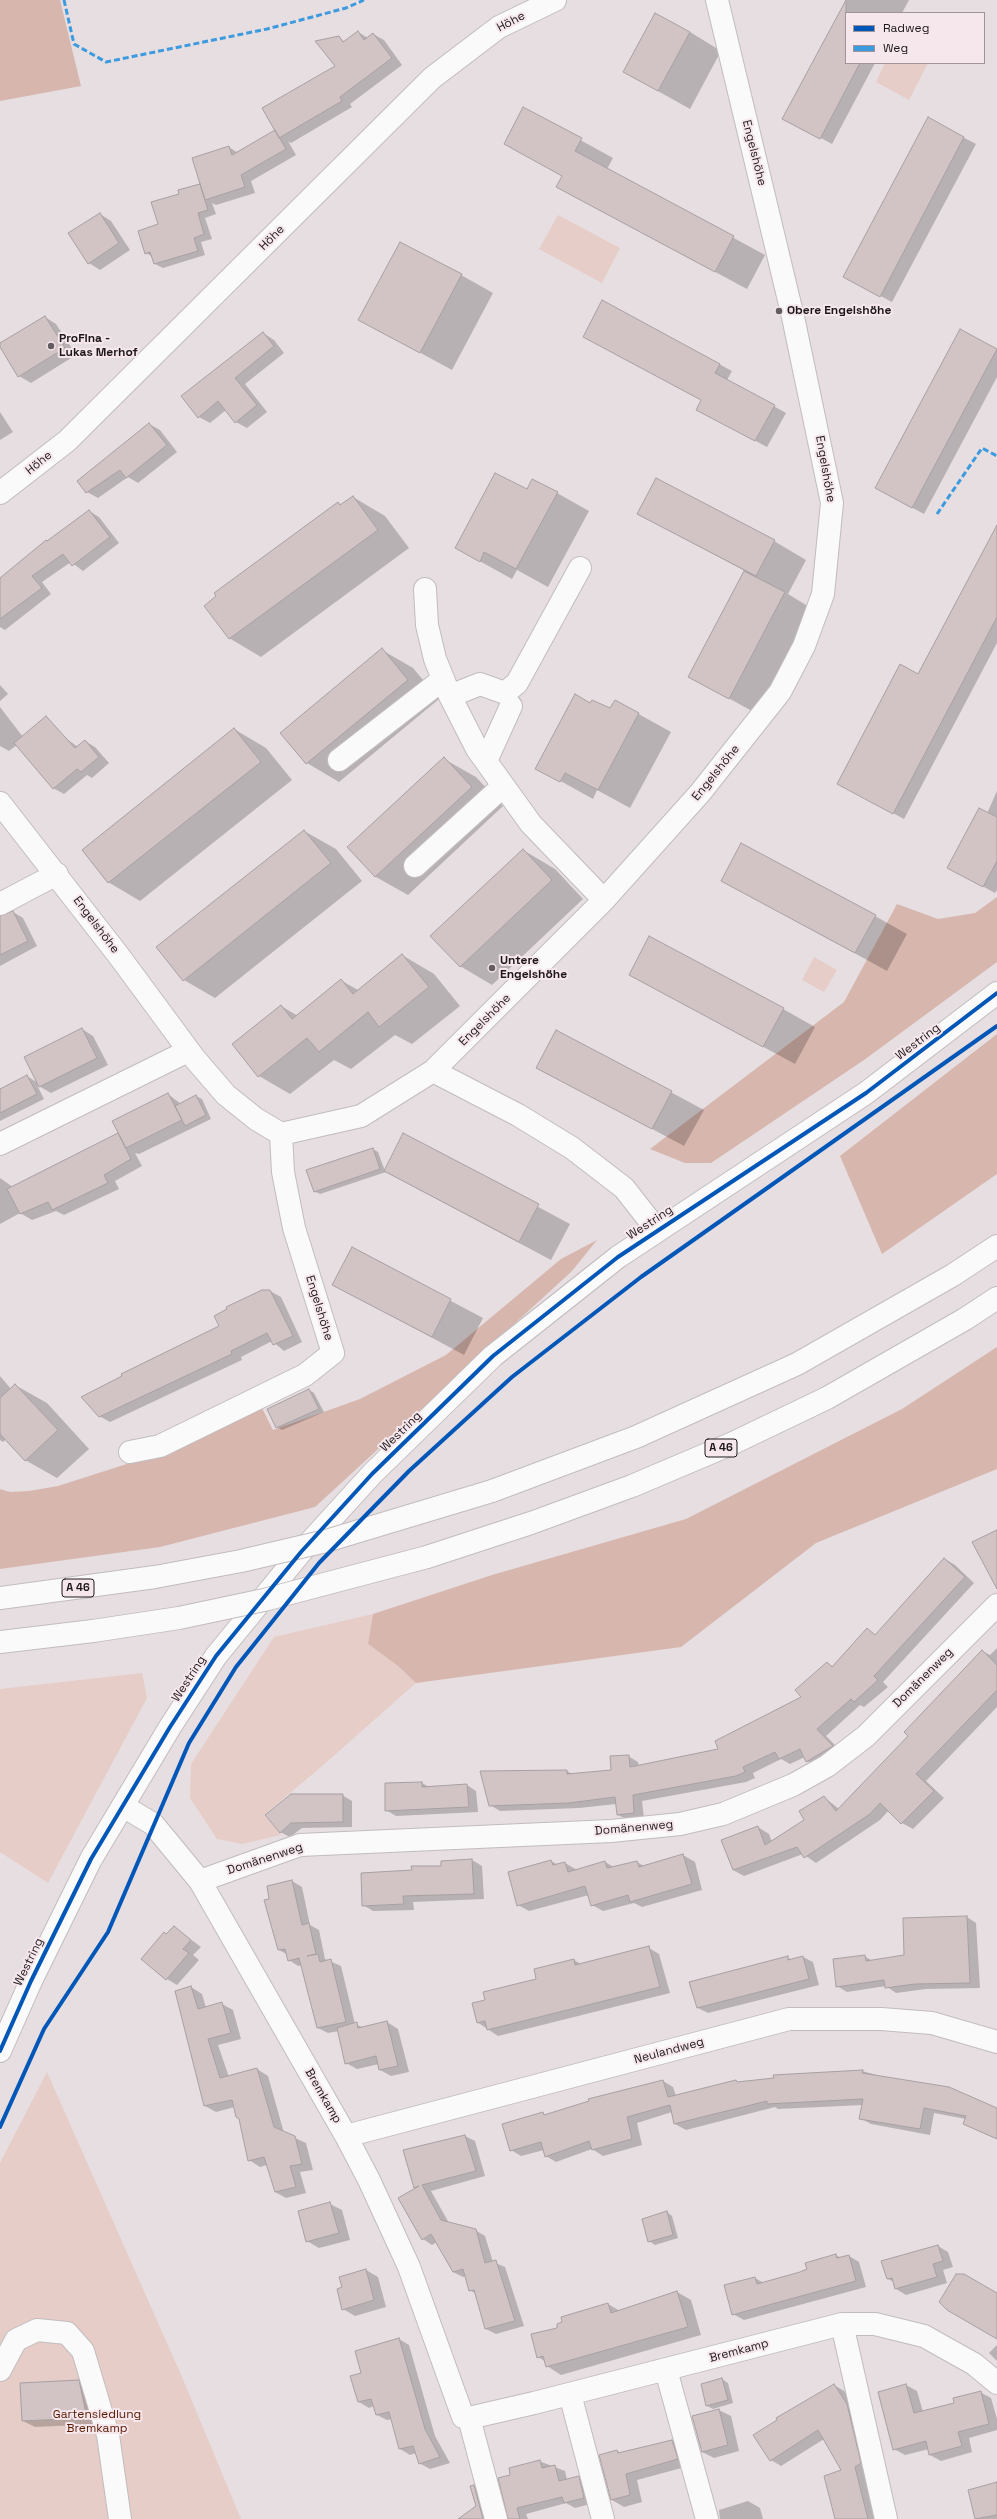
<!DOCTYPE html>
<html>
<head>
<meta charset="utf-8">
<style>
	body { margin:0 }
	#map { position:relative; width:997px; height:2519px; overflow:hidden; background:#e6dee1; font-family:"Space Grotesk",sans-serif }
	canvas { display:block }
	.legend { position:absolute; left:845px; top:12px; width:140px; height:52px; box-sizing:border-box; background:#f6e7ed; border:1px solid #9f9499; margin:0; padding:5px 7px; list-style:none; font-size:12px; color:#1d181a }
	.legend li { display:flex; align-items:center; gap:8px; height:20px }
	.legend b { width:20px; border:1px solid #9f9499 }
</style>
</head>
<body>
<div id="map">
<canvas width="997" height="2519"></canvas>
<ul class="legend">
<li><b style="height:5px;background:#0057b8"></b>Radweg</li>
<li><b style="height:5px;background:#3c9adf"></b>Weg</li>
</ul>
</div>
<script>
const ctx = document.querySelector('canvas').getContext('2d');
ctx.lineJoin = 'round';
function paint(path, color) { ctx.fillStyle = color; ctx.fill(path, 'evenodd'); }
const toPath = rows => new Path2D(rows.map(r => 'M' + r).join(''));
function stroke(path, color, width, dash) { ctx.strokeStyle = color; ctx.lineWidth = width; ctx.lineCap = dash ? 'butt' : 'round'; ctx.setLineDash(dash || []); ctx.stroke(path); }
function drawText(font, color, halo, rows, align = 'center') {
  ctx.font = font + ' "Space Grotesk",sans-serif'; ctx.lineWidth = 4; ctx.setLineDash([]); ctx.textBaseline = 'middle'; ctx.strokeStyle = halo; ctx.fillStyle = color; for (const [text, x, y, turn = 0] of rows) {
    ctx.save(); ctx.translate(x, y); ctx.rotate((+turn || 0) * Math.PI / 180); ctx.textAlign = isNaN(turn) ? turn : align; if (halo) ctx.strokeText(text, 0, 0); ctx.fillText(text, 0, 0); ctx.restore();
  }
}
const green = toPath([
	[885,63,928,63,909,100,876,82],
	[558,215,620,248,602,283,539,249],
	[814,957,837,970,824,992,802,980],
	[373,1614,368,1644,398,1666,416,1683,321,1767,264,1815,281,1835,242,1844,217,1839,190,1798,191,1764,274,1637],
	[142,1673,147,1698,48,1883,0,1852,0,1689],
	[47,2072,182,2377,241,2519,0,2519,0,2163]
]);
const forest = toPath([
	[0,0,60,0,81,86,0,101],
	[997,897,997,962,864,1060,711,1163,685,1163,650,1149,844,1002,897,904,938,919,975,913],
	[997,1034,997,1174,882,1254,840,1156],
	[597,1240,572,1271,315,1507,160,1547,0,1569,0,1489,10,1492,29,1491,58,1486,133,1462,154,1459,261,1406,273,1430,360,1399,446,1355,561,1259],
	[997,1347,997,1469,816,1543,681,1647,416,1683,398,1666,368,1644,373,1614,492,1575,686,1519,902,1409]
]);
const shadow = toPath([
	[847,0,909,0,902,13,846,13,846,63,875,63,832,144,784,118],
	[358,32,368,38,373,34,384,40,402,65,350,104,352,107,291,143,288,141,296,155,251,181,255,193,216,205,212,203,216,214,205,218,212,239,201,242,205,255,163,268,155,264,153,257,146,253,160,225,181,194,202,186,229,147,238,153,275,131,336,66,338,37,345,42],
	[690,32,721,51,690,109,656,90],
	[524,109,613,158,607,169,765,255,747,289,557,187,563,176,505,144],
	[928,119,976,144,892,302,856,283],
	[100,214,111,221,130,250,100,270,89,263],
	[461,275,493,293,452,370,360,320],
	[603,302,732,371,727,380,786,413,767,447,709,416,702,400],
	[45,317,56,324,76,355,31,383,19,376,0,344],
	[960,331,997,350,997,377,924,514,888,495],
	[263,333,274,340,284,353,245,384,267,412,247,428,236,422,226,410,210,423,199,417],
	[0,412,13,432,0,440],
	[149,424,160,430,177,452,138,483,128,477,98,498,87,492],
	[527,491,557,493,589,511,548,587,517,570,512,579,456,548],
	[353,497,385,516,409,548,261,657,229,638,338,503,342,505],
	[89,511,99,517,119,543,83,571,71,562,42,582,51,594,5,630,0,627,0,578],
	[638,514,774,541,806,560,788,594,816,611,761,716,690,677,745,571],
	[997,528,997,643,904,819,849,789,919,675],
	[382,650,413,668,439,699,339,782,307,763,281,733],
	[0,685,8,694,0,701],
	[615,701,671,732,630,808,597,790,593,799,537,768,590,704,610,710],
	[0,707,23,737,64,737,78,747,85,741,95,747,109,763,92,778,87,775,64,794,53,788,17,745,9,751,0,746],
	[234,729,266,748,292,780,140,901,108,882],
	[444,759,476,777,503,806,408,895,376,877,348,847],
	[997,791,997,890,995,893,960,874],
	[304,831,336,849,362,881,215,998,184,980],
	[523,850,555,869,583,899,492,985,460,966],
	[723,881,875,916,907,934,887,971],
	[13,912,23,918,37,946,0,966,0,916],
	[402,955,434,974,460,1006,412,1044,395,1035,351,1069,334,1060,290,1094,259,1076,281,1006,298,1016,342,981,358,990],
	[630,975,783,1009,815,1027,795,1064],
	[82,1029,93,1036,108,1065,51,1093,37,1085,44,1099,0,1121,0,1089,27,1076,38,1083],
	[557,1031,704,1110,684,1146,538,1068],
	[168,1094,181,1104,196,1096,202,1099,211,1119,139,1154,135,1153,142,1166,115,1181,119,1189,64,1215,56,1211,32,1220,20,1213,0,1224,0,1178,13,1187,118,1135,121,1136],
	[404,1135,570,1224,551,1260,386,1172,320,1194,314,1191,373,1149,378,1152,385,1171],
	[353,1249,483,1318,464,1355,334,1285],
	[270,1291,281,1297,302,1342,284,1351,272,1341,241,1357,242,1360,110,1422,99,1416],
	[0,1376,11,1389,15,1385,47,1403,89,1449,57,1478,25,1460,6,1439,3,1442,0,1440],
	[309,1390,314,1393,324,1412,282,1430,277,1427],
	[945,1559,955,1565,974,1583,883,1682,888,1687,864,1707,860,1705,826,1736,842,1752,817,1767,807,1761,805,1757,790,1764,781,1759,753,1773,755,1778,746,1782,642,1801,644,1819,628,1820,618,1815,616,1804,579,1808,500,1811,490,1805,567,1771,574,1775,612,1771,628,1756,638,1762,639,1766,719,1749,803,1697,827,1663,834,1667,867,1629,876,1635],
	[997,1648,997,1707,926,1781,944,1798,913,1829,902,1823,889,1810,880,1820,816,1863,803,1854,744,1876,733,1870,758,1827,769,1834,772,1842,806,1820,824,1797,839,1809,909,1736,982,1651,990,1655],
	[422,1783,429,1787,467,1785,476,1791,478,1812,396,1816,386,1810],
	[342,1795,352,1801,352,1827,302,1828,290,1837,280,1832,267,1815],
	[683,1855,695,1862,702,1890,642,1907,634,1903,603,1911,592,1905,589,1895,529,1911,518,1905,551,1861,558,1865,565,1863,577,1870,605,1862,614,1867,637,1862,644,1866],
	[472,1860,482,1866,484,1899,413,1902,414,1910,373,1911,363,1905,413,1871],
	[292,1881,302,1887,310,1925,319,1930,325,1959,341,1966,355,2024,364,2028,387,2022,398,2029,409,2072,391,2076,380,2070,379,2064,357,2069,346,2063,339,2031,328,2033,318,2028,302,1965,298,1966,289,1960,288,1955,279,1950,271,1900],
	[967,1917,976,1923,980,1988,926,1989,896,1993,886,1986,847,1992,837,1986,864,1956,873,1961,905,1956],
	[174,1927,201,1947,193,1955,199,1960,177,1985,167,1979,167,1935],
	[649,1948,659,1954,670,1993,498,2036,477,2022,537,1980,574,1960,581,1964],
	[787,1957,792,1960,803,1957,813,1962,819,1985,708,2013,698,2008,690,1982],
	[191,1987,202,1994,206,2008,222,2004,233,2010,241,2039,218,2045,229,2077,257,2069,268,2076,284,2133,306,2143,313,2170,300,2172,306,2193,286,2198,275,2192,267,2165,260,2167,249,2160,240,2118,235,2107,216,2112,205,2106],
	[862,2071,997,2109,997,2139,964,2124,966,2119,934,2113,930,2135,871,2124,860,2118,863,2105,778,2109,775,2107,686,2130,675,2124,672,2112,637,2123,642,2145,603,2156,592,2149,556,2162,546,2156,544,2150,521,2156,511,2150,543,2114,546,2116,663,2081,673,2087,676,2096,736,2081,739,2083],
	[465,2136,475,2141,485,2176,431,2191,449,2223,475,2230,485,2236,493,2262,505,2267,524,2326,496,2334,486,2329,476,2294,470,2290,466,2276,463,2277,453,2272,437,2242,432,2245,423,2239,417,2188,415,2187],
	[330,2204,342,2210,350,2240,319,2248,307,2241],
	[667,2212,672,2216,678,2238,655,2245,649,2241],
	[938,2246,948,2252,953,2267,943,2270,947,2283,906,2295,896,2289,894,2282,888,2279],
	[836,2255,841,2258,849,2256,859,2262,866,2287,744,2320,733,2314,755,2278,764,2283,800,2273],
	[366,2270,378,2277,386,2307,355,2316,343,2309,344,2288],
	[677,2292,691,2300,701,2335,561,2375,547,2366,546,2362,538,2357,558,2328,608,2304,620,2311],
	[399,2339,409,2345,435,2436,450,2463,430,2469,419,2463,416,2453,410,2455,400,2449,392,2419,387,2420,377,2415,374,2406,369,2408,359,2402,362,2374],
	[997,2345,997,2361,989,2353],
	[722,2379,728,2383,733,2403,713,2409,707,2406,702,2385],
	[78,2381,90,2388,99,2424,35,2427,23,2421],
	[834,2385,844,2391,858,2411,877,2519,836,2519,843,2471,824,2439,781,2466,771,2460],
	[906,2385,917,2391,923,2412,956,2403,980,2392,991,2398,997,2419,997,2430,969,2438,972,2452,941,2461,930,2455,929,2449,905,2455,894,2449],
	[719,2410,731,2416,739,2451,714,2458,702,2452,693,2417],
	[672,2441,684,2447,689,2466,637,2480,642,2502,624,2507,612,2500,600,2456,617,2451,622,2453],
	[539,2461,565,2471,567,2480,579,2478,589,2483,594,2503,575,2508,566,2503,526,2514,528,2519,508,2519,511,2475],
	[997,2483,997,2519,976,2519,969,2491],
	[474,2486,483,2491,491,2519,459,2519,477,2506],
	[748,2501,760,2508,763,2519,720,2519,719,2510]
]);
const building = toPath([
	[846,0,846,63,860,63,820,139,782,119,846,0],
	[655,13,690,32,658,91,623,72,655,13],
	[358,31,364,40,373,33,392,58,340,97,342,101,279,138,262,108,335,66,315,41,339,36,343,42,358,31],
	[523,107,582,138,575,151,734,236,715,272,556,187,562,176,504,144,523,107],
	[928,117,964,137,880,297,843,277,928,117],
	[275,130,286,149,241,175,245,187,205,200,192,158,229,146,232,155,275,130],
	[200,184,208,210,198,213,204,234,194,238,198,251,154,264,150,252,145,254,138,231,158,224,151,202,179,194,178,190,200,184],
	[100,213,119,243,88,264,68,233,100,213],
	[400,242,462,274,420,353,358,320,400,242],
	[602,300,720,364,715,373,775,405,755,441,696,410,701,400,583,337,602,300],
	[45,316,65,348,18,377,0,347,0,343,45,316],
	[960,329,997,349,912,508,875,488,960,329],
	[263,332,274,346,235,378,257,405,235,423,218,401,198,418,181,396,263,332],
	[149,423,167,445,126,478,120,470,86,493,77,481,149,423],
	[495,473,527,489,532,479,558,492,516,569,484,552,480,562,455,548,495,473],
	[656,478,775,540,756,576,637,514,656,478],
	[353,496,378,530,229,639,204,606,216,596,214,593,338,502,340,505,353,496],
	[89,510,110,537,72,566,63,554,32,576,42,588,0,619,0,578,46,540,47,541,89,510],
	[997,525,997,617,893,814,837,784,900,664,918,674,997,525],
	[744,571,785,592,729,699,688,677,744,571],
	[382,648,408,680,306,764,280,733,382,648],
	[575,694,590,703,592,700,610,708,615,700,639,713,598,790,565,773,560,782,535,769,575,694],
	[46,716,75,748,85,740,99,757,81,772,77,769,53,789,14,743,46,716],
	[234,728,261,762,108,883,82,850,234,728],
	[444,757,472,787,375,877,347,847,444,757],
	[979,808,997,817,997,861,983,887,947,868,979,808],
	[304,830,331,863,183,981,156,947,304,830],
	[741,843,876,915,855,953,721,881,741,843],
	[523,849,552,880,460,967,430,936,523,849],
	[13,911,28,941,0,955,0,916,13,911],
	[649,936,784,1008,763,1047,629,975,649,936],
	[402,954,429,987,379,1027,368,1012,319,1052,307,1038,258,1077,232,1044,281,1005,292,1019,341,979,353,994,402,954],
	[82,1028,97,1058,39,1087,24,1057,82,1028],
	[556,1030,672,1091,652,1129,536,1068,556,1030],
	[27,1075,37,1094,0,1113,0,1089,27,1075],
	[168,1093,182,1120,126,1148,112,1121,168,1093],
	[196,1095,206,1115,185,1126,175,1106,196,1095],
	[118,1133,131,1159,104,1175,108,1183,52,1210,48,1202,20,1214,7,1189,118,1133],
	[403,1133,539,1204,519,1242,384,1171,403,1133],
	[373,1148,380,1169,314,1192,306,1170,373,1148],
	[352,1247,451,1299,432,1337,332,1285,352,1247],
	[262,1290,270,1290,293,1336,273,1345,267,1333,231,1351,232,1354,99,1417,81,1397,122,1376,121,1374,219,1326,214,1316,227,1309,226,1307,262,1290],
	[15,1384,58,1430,25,1461,0,1434,0,1398,15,1384],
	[309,1389,319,1409,276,1428,267,1409,309,1389],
	[997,1530,997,1589,972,1542,997,1530],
	[944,1558,965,1577,874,1676,878,1680,854,1702,851,1699,817,1729,833,1746,806,1762,800,1749,779,1759,775,1752,743,1767,745,1772,736,1776,633,1795,634,1813,617,1815,615,1797,569,1803,489,1806,480,1771,567,1770,567,1774,611,1770,610,1756,629,1755,630,1767,718,1749,715,1741,801,1697,795,1690,827,1662,832,1667,867,1628,875,1635,944,1558],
	[982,1650,997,1665,997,1690,916,1774,934,1791,901,1824,880,1803,870,1814,804,1858,797,1847,733,1870,721,1840,758,1826,765,1845,804,1820,799,1811,824,1796,836,1811,908,1736,904,1732,982,1650],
	[422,1782,422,1787,467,1784,469,1807,385,1811,385,1783,422,1782],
	[291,1794,343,1794,343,1822,291,1823,280,1833,265,1815,291,1794],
	[683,1854,692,1884,630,1902,628,1895,591,1906,585,1886,517,1906,508,1872,551,1860,553,1865,565,1862,568,1872,605,1861,607,1868,637,1861,639,1867,683,1854],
	[472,1859,474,1894,403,1896,404,1904,362,1906,361,1873,412,1870,411,1866,441,1866,441,1861,472,1859],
	[292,1880,302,1925,309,1923,316,1954,307,1956,318,1954,320,1962,331,1959,346,2022,317,2028,299,1958,288,1961,285,1949,278,1950,264,1900,269,1899,267,1886,292,1880],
	[967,1916,970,1983,915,1984,885,1988,884,1980,836,1987,833,1959,865,1955,866,1961,904,1955,903,1918,967,1916],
	[174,1926,191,1940,183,1949,189,1953,166,1980,141,1959,164,1932,166,1934,174,1926],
	[649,1946,660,1987,487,2030,485,2021,477,2023,472,2003,485,2000,483,1992,536,1979,534,1969,574,1959,575,1965,649,1946],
	[788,1956,788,1960,803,1956,809,1979,697,2008,689,1982,788,1956],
	[191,1986,198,2009,222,2002,231,2033,208,2039,220,2078,257,2068,274,2127,295,2136,302,2164,290,2166,296,2187,275,2192,264,2157,248,2161,239,2119,236,2117,232,2100,204,2106,175,1991,191,1986],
	[387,2021,398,2066,379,2070,376,2056,345,2064,337,2028,357,2022,358,2028,387,2021],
	[863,2070,862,2073,949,2087,997,2108,997,2139,963,2124,966,2116,924,2108,920,2129,859,2119,863,2099,767,2104,767,2101,674,2124,670,2105,627,2117,632,2139,592,2150,589,2141,545,2157,541,2142,510,2151,502,2124,543,2112,544,2115,589,2101,588,2099,663,2080,668,2097,736,2080,737,2082,774,2078,773,2075,863,2070],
	[465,2135,476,2171,422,2185,441,2220,476,2229,485,2263,496,2260,515,2321,485,2329,474,2290,469,2291,463,2269,453,2272,431,2234,422,2240,398,2198,419,2186,414,2188,403,2150,465,2135],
	[330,2202,339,2233,306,2242,298,2211,330,2202],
	[667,2211,673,2235,648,2242,642,2219,667,2211],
	[938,2245,943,2261,933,2264,937,2277,895,2289,892,2278,887,2279,881,2261,938,2245],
	[836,2254,837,2258,849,2255,856,2281,732,2315,724,2285,755,2277,757,2284,800,2272,807,2269,805,2263,836,2254],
	[366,2269,374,2300,342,2310,337,2289,342,2287,339,2277,366,2269],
	[956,2274,964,2274,997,2293,997,2339,947,2310,939,2302,956,2274],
	[677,2291,688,2327,546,2367,543,2356,537,2358,531,2334,557,2328,557,2324,562,2322,561,2317,608,2303,611,2313,677,2291],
	[399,2338,425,2429,440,2457,419,2464,413,2446,399,2449,389,2412,376,2415,371,2399,358,2402,350,2376,361,2373,355,2351,399,2338],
	[722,2378,728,2400,706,2406,701,2384,722,2378],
	[79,2380,87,2418,22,2421,20,2383,79,2380],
	[834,2384,847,2404,861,2463,855,2467,868,2519,835,2519,824,2476,841,2470,818,2430,770,2461,753,2435,777,2420,776,2418,834,2384],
	[906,2384,914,2413,954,2403,953,2398,981,2391,989,2424,958,2432,962,2446,929,2455,926,2441,893,2450,878,2392,906,2384],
	[719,2409,728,2445,702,2452,692,2416,719,2409],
	[672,2440,678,2459,626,2474,630,2495,611,2500,599,2455,617,2450,618,2453,672,2440],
	[540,2460,542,2468,555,2465,559,2481,579,2476,584,2498,564,2503,562,2497,517,2508,520,2519,508,2519,498,2478,510,2475,509,2468,540,2460],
	[997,2482,997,2515,975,2519,968,2490,997,2482],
	[474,2485,483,2519,458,2519,476,2506,470,2486,474,2485]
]);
const minor = toPath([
	[0,493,67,441,432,78,499,27,555,0],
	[425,589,427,625,435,659,450,696,477,749,531,824,604,900],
	[450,696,480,684,505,693,517,683,580,568],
	[339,760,442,680],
	[486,761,511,706],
	[0,803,119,956,195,1059,226,1095,256,1119,281,1134,361,1116,433,1071,604,900,700,793,780,692,804,646,823,594,832,503,793,317,717,0],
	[415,866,502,787],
	[0,904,57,874],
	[433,1071,518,1115,572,1148,624,1188,657,1230],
	[0,1144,188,1051],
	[130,1452,160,1446,305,1375,333,1353,294,1228,283,1172,281,1134],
	[123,1806,153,1824,200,1881,346,2136,369,2180,409,2267,463,2417,469,2418,534,2403,842,2324,875,2324,924,2336,974,2364,997,2383],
	[200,1881,300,1845,611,1831,680,1824,723,1814,793,1785,827,1766,866,1736,997,1605],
	[346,2136,789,2019,881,2019,932,2023,997,2042],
	[842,2324,886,2519],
	[0,2370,16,2340,37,2330,67,2333,83,2351,108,2435,120,2519],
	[666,2370,707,2519],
	[570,2394,603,2519],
	[469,2418,496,2519]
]);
const major = toPath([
	[0,2051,31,1981,91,1859,170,1727,216,1656,301,1552,372,1474,493,1356,618,1257,866,1093,997,993]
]);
const highway = toPath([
	[492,1491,636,1437,797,1364,953,1275,997,1246],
	[427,1557,531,1523,632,1486,731,1444,827,1398,965,1319,997,1298],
	[0,1598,155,1577],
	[0,1642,93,1631]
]);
const highwayBridge = toPath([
	[155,1577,241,1561,326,1541,492,1491],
	[93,1631,179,1618,264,1600,427,1557]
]);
const quiet = toPath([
	[64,0,74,44,106,62,267,29,346,8,364,0],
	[937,514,982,448,997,456]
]);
const cycleway = toPath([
	[0,2051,31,1981,91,1859,170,1727,216,1656,301,1552,372,1474,493,1356,618,1257,866,1093,997,993],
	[0,2127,44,2029,108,1932,189,1743,236,1667,319,1563,409,1471,512,1377,641,1277,997,1026]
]);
const markers = [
	[779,311,4,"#635d60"],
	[51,346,4,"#635d60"],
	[492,968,4,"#635d60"]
];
const shields = [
	[721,1448,32],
	[78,1588,32]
];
const shieldNames = [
	["A 46",721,1448],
	["A 46",78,1588]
];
const streetNames = [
	["Höhe",511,22,-28],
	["Engelshöhe",754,153,76],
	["Höhe",272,238,-45],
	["Höhe",39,463,-39],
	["Engelshöhe",825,469,80],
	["Engelshöhe",716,773,-51],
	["Engelshöhe",96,925,53],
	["Engelshöhe",485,1020,-45],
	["Westring",918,1042,-37],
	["Westring",650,1223,-33],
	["Engelshöhe",319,1308,73],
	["Westring",401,1432,-44],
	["Domänenweg",923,1678,-45],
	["Westring",189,1679,-57],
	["Domänenweg",634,1828,-5],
	["Domänenweg",265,1859,-18],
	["Westring",29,1962,-64],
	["Neulandweg",669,2051,-15],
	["Bremkamp",323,2096,60],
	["Bremkamp",739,2351,-15]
];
const poiNames = [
	["Obere Engelshöhe",787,311],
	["ProFina -",59,339],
	["Lukas Merhof",59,353],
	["Untere",500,961],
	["Engelshöhe",500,975]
];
const parkNames = [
	["Gartensiedlung",97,2415],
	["Bremkamp",97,2429]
];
paint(green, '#e7cdc7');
paint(forest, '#d7b6ae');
paint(shadow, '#0003');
paint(building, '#d2c3c5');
stroke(building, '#a7a0a2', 1);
stroke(minor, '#c2bcbe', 24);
stroke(major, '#c2bcbe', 24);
stroke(highway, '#c2bcbe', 24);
stroke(minor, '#fbfafa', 22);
stroke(major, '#fbfafa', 22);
stroke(highway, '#fbfafa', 22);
stroke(highwayBridge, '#c2bcbe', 24, []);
stroke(highwayBridge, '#fbfafa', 22);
stroke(quiet, '#3c9adf', 3, [6, 3]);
stroke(cycleway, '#0057b8', 4);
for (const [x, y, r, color] of markers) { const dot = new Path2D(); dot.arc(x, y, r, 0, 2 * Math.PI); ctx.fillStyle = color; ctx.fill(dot); stroke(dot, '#f6e7ed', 1.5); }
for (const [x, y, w] of shields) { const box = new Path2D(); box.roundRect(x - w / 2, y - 9, w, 18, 3); ctx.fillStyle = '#f6e7ed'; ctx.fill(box); stroke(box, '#1d181a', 1); }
drawText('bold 11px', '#1d181a', null, shieldNames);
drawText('12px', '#1d181a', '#f6e7ed', streetNames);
drawText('bold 12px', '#1d181a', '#f6e7ed', poiNames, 'left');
drawText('12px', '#5a1a01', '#f6e7ed', parkNames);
</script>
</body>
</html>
